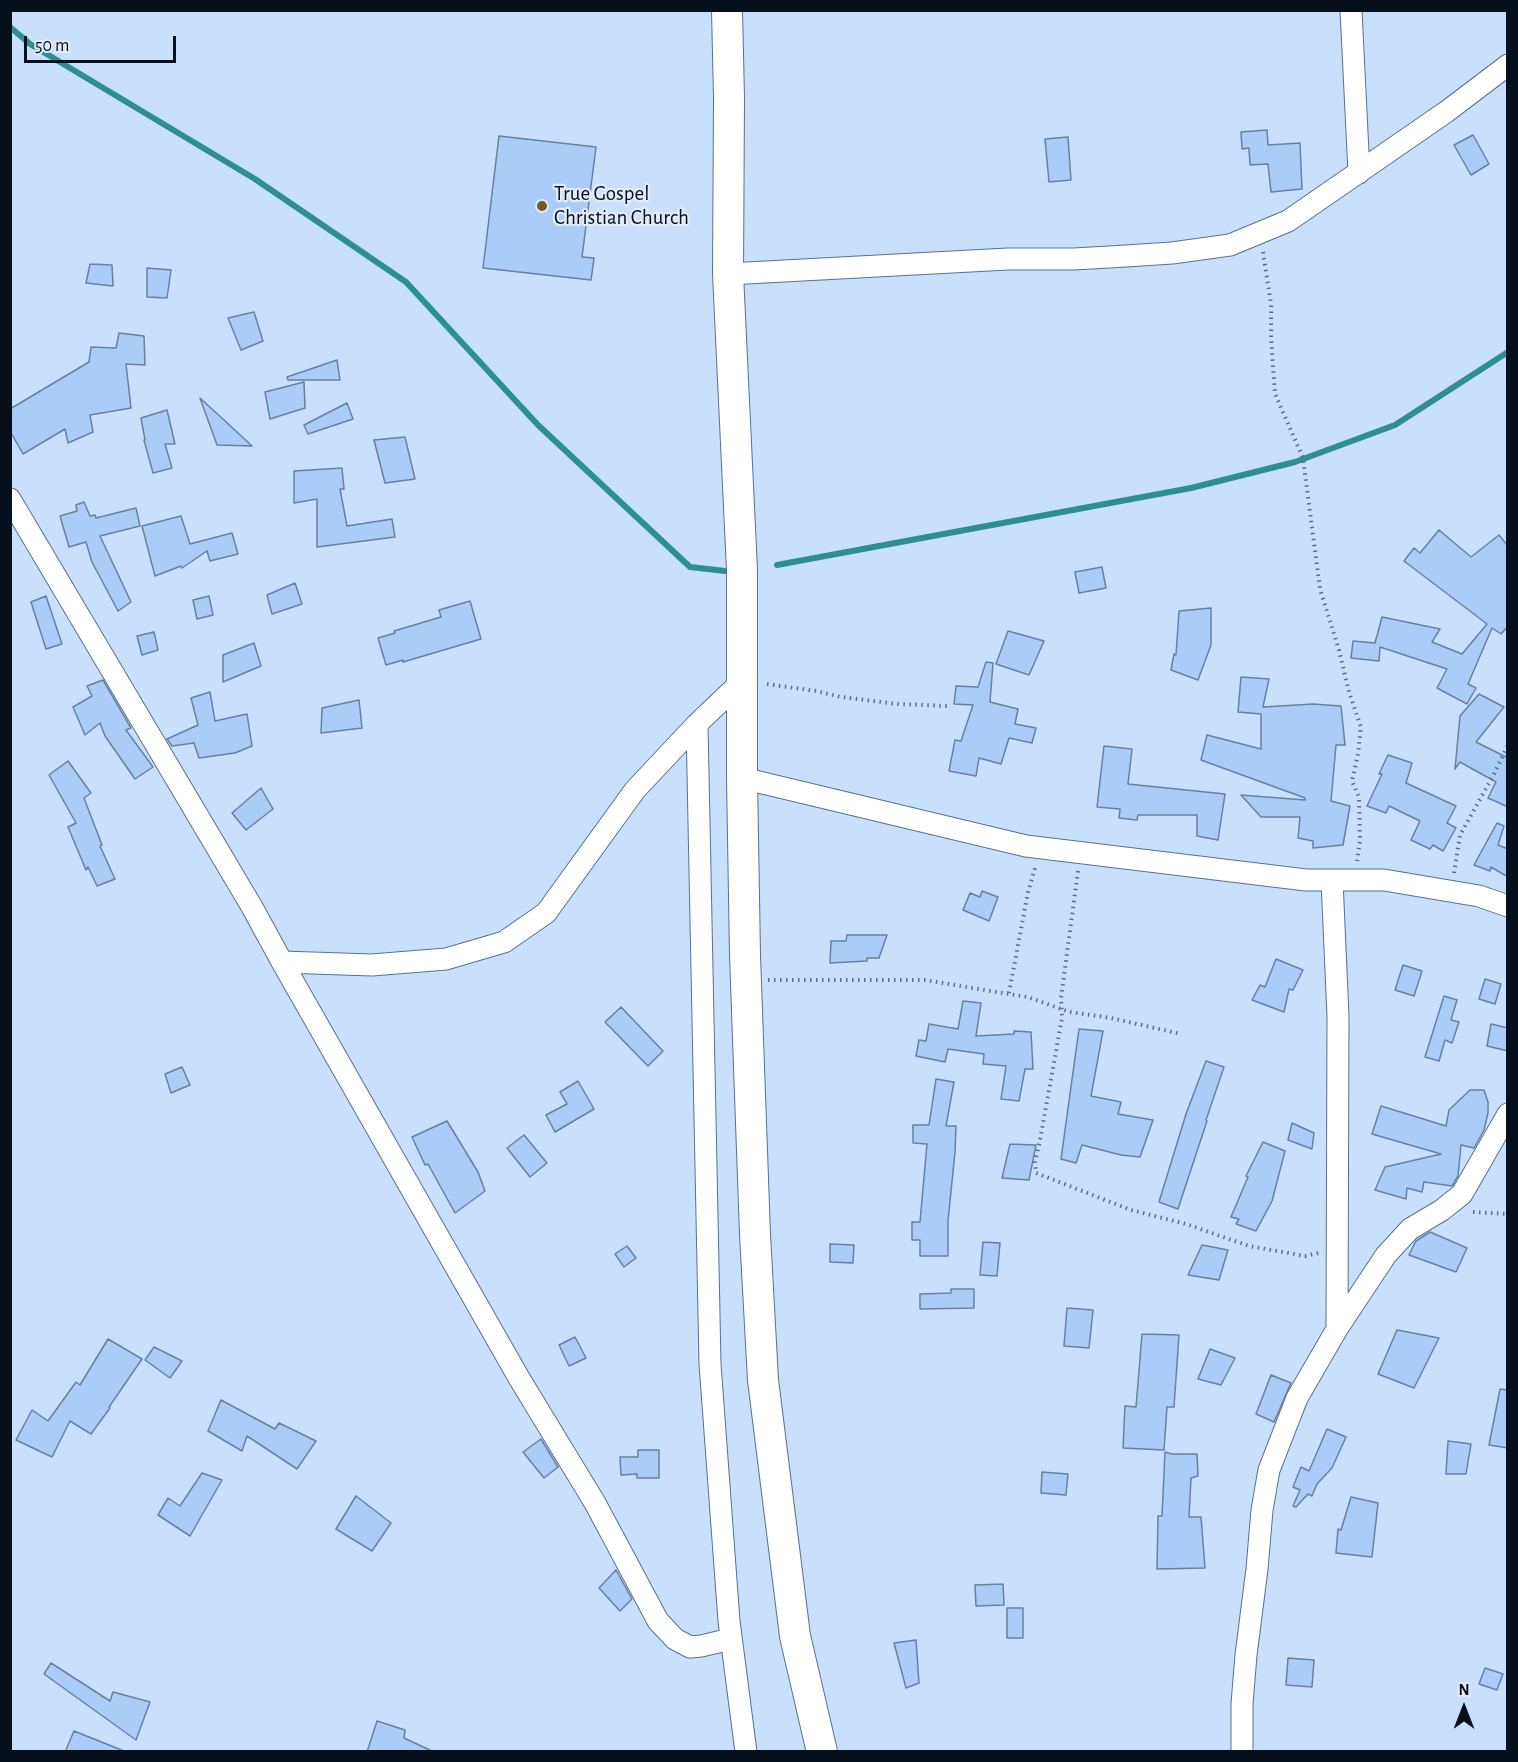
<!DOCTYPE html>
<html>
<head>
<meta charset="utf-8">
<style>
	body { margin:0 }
	#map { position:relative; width:1518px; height:1762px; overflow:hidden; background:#c9e0fd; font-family:"Alegreya Sans",sans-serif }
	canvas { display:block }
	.frame { position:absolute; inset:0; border:12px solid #06101c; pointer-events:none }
	.north { position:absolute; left:1434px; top:1678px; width:60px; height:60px; -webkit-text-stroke:4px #e1ecfb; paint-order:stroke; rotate:0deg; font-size:16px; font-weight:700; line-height:24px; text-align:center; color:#06101c }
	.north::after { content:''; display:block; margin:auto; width:21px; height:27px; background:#06101c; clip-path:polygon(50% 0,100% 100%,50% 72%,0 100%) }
	.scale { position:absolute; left:24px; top:36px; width:152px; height:27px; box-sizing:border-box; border:3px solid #06101c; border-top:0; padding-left:8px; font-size:18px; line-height:21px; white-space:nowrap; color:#06101c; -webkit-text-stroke:4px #e1ecfb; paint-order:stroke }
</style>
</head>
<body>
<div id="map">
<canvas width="1518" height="1762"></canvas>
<div class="frame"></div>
<div class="north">N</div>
<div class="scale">50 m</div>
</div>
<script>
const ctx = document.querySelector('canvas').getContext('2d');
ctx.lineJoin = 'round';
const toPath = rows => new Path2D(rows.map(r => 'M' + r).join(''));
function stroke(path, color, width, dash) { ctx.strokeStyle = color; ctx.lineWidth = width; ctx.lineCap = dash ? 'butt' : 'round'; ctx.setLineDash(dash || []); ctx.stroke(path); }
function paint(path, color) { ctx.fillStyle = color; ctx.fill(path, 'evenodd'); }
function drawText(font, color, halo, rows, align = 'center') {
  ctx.font = font + ' "Alegreya Sans",sans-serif'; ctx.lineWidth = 4.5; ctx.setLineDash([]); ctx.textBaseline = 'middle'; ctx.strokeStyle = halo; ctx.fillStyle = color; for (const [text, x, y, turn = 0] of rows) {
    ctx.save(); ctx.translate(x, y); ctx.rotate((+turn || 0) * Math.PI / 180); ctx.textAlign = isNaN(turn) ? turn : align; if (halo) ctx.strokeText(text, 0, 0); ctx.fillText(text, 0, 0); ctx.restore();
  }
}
const stream = toPath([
	[10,27,30,44,255,179,406,282,538,425,690,567,725,571],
	[777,565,1191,488,1295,462,1395,425,1508,352]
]);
const building = toPath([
	[1267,130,1268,145,1300,143,1302,189,1271,192,1268,164,1250,165,1249,148,1242,149,1241,132,1267,130],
	[1473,135,1489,164,1471,175,1454,145,1473,135],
	[499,136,596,147,582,257,594,258,591,280,483,268,499,136],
	[1068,137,1071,180,1049,182,1045,139,1068,137],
	[90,264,112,265,113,286,86,283,90,264],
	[147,268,171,270,167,298,147,297,147,268],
	[254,312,263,341,241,350,228,318,254,312],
	[119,333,144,336,145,365,126,364,131,408,90,415,93,432,68,443,65,429,23,454,10,431,10,409,89,362,91,347,116,348,119,333],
	[337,360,340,380,288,380,287,377,337,360],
	[304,382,305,408,270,419,265,392,304,382],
	[200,398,224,420,252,446,217,445,200,398],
	[347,403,353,419,308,434,304,425,347,403],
	[167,410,175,444,165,444,172,468,153,473,144,440,145,440,141,418,167,410],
	[405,437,415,479,385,483,374,440,405,437],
	[342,468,344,489,340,489,347,526,392,519,395,537,317,547,317,499,294,503,294,471,342,468],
	[84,502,90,516,95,515,96,518,136,508,140,526,100,536,131,602,118,611,92,562,86,542,69,547,60,516,77,511,76,505,84,502],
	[181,516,190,544,232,533,238,554,210,561,207,551,182,568,181,566,155,576,142,526,181,516],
	[1439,530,1471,557,1499,535,1508,546,1508,626,1501,634,1492,628,1468,684,1476,688,1467,704,1437,688,1447,669,1380,647,1379,661,1351,658,1353,641,1375,643,1382,617,1440,629,1432,642,1462,654,1487,624,1404,561,1414,548,1420,553,1439,530],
	[1102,567,1106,588,1079,593,1075,572,1102,567],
	[295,583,302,604,272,614,267,595,295,583],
	[46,596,62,644,46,649,31,602,46,596],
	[209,596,213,615,197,619,193,600,209,596],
	[470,601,481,639,403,662,403,660,386,665,378,638,395,633,394,631,441,617,439,610,470,601],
	[1211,608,1211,645,1198,680,1171,670,1174,654,1176,655,1179,611,1211,608],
	[1008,631,1044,641,1029,675,996,664,1008,631],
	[154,632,158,650,142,655,137,636,154,632],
	[254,643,261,666,223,682,223,655,254,643],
	[986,662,993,663,990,702,1018,709,1015,724,1036,728,1032,743,1009,738,1001,764,979,758,976,776,949,771,955,740,961,741,973,705,954,704,956,686,978,687,986,662],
	[1241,677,1269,679,1263,707,1313,704,1341,706,1345,745,1336,745,1331,801,1350,806,1343,845,1313,848,1313,841,1298,838,1300,817,1261,817,1241,795,1305,800,1305,798,1201,760,1207,735,1261,749,1261,714,1238,712,1241,677],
	[103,680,131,728,126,730,153,767,135,779,105,736,100,723,85,735,73,707,92,696,87,686,103,680],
	[210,692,215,721,247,714,252,746,235,753,199,758,194,743,172,746,167,739,198,725,191,698,210,692],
	[1479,694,1504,707,1476,742,1508,758,1508,807,1488,798,1496,782,1460,762,1455,769,1460,716,1479,694],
	[359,700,362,728,321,733,322,708,359,700],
	[1104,746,1132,749,1128,784,1225,794,1218,840,1197,836,1197,815,1138,815,1137,820,1119,818,1120,809,1097,807,1104,746],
	[1388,755,1412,763,1406,783,1456,806,1447,823,1456,828,1443,851,1433,845,1430,849,1411,840,1420,821,1389,806,1386,813,1367,806,1382,774,1379,774,1388,755],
	[68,761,91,793,84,798,102,845,100,846,115,879,97,886,88,867,86,870,68,827,76,823,49,775,68,761],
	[261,788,273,809,246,830,232,813,261,788],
	[1497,823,1504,826,1498,845,1508,849,1508,877,1491,867,1490,871,1474,865,1497,823],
	[982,891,998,897,989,921,963,910,970,893,980,897,982,891],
	[847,935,887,935,879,958,867,958,867,961,830,963,831,941,846,941,847,935],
	[1276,959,1303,970,1293,990,1289,989,1284,1012,1252,1000,1260,985,1265,987,1276,959],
	[1403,965,1422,971,1414,996,1395,990,1403,965],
	[1485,979,1501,984,1495,1004,1479,999,1485,979],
	[1444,996,1457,1000,1451,1020,1459,1022,1452,1043,1445,1040,1439,1061,1425,1057,1444,996],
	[963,1001,981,1003,976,1036,1014,1034,1014,1031,1031,1032,1033,1069,1025,1069,1019,1101,1001,1099,1006,1066,983,1064,984,1054,948,1049,945,1062,916,1056,919,1040,926,1041,929,1024,958,1029,963,1001],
	[621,1007,663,1051,648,1066,605,1022,621,1007],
	[1491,1024,1508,1028,1508,1051,1487,1046,1491,1024],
	[1079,1029,1103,1031,1091,1096,1121,1102,1118,1114,1153,1120,1140,1157,1121,1155,1082,1145,1076,1163,1061,1159,1079,1029],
	[1206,1061,1224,1067,1206,1120,1207,1121,1178,1209,1159,1202,1186,1114,1206,1061],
	[182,1067,190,1085,171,1093,165,1074,182,1067],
	[936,1079,954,1082,946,1126,956,1126,955,1152,948,1221,948,1256,920,1256,920,1240,912,1240,912,1222,920,1222,927,1144,913,1143,913,1125,929,1125,936,1079],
	[578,1081,594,1109,555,1132,546,1115,567,1104,560,1092,578,1081],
	[1470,1090,1484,1090,1488,1102,1488,1113,1484,1130,1474,1148,1461,1145,1458,1176,1452,1186,1424,1182,1422,1192,1407,1188,1406,1199,1375,1190,1385,1167,1441,1154,1372,1134,1381,1106,1446,1126,1449,1110,1470,1090],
	[447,1121,478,1172,485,1191,455,1213,428,1164,425,1165,412,1137,447,1121],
	[1292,1123,1314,1133,1312,1149,1288,1140,1292,1123],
	[524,1135,547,1163,530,1177,507,1148,524,1135],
	[1263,1142,1285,1151,1272,1201,1256,1231,1236,1224,1239,1219,1231,1217,1248,1177,1246,1176,1263,1142],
	[1010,1144,1036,1145,1029,1180,1002,1178,1010,1144],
	[1430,1232,1467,1248,1456,1272,1409,1255,1416,1241,1430,1232],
	[983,1242,1000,1243,997,1276,980,1275,983,1242],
	[830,1244,854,1245,853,1263,830,1262,830,1244],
	[1202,1245,1228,1250,1219,1280,1188,1275,1202,1245],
	[627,1246,636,1258,624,1267,615,1254,627,1246],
	[951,1289,974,1289,974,1308,920,1309,920,1294,951,1293,951,1289],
	[1067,1308,1093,1310,1089,1348,1064,1346,1067,1308],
	[1397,1330,1439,1338,1414,1388,1378,1374,1397,1330],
	[1142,1334,1179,1335,1174,1407,1167,1407,1164,1450,1123,1448,1125,1406,1136,1407,1142,1334],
	[575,1337,586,1358,569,1366,559,1345,575,1337],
	[108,1339,142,1359,109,1407,110,1408,91,1434,70,1421,52,1457,16,1440,32,1410,48,1421,76,1382,80,1385,108,1339],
	[154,1347,182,1361,170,1378,145,1360,154,1347],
	[1210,1349,1235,1358,1221,1385,1198,1379,1210,1349],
	[1271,1375,1291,1383,1274,1422,1256,1414,1271,1375],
	[1500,1389,1508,1390,1508,1448,1489,1445,1500,1389],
	[221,1400,275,1429,279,1423,316,1441,297,1469,247,1436,242,1451,208,1431,221,1400],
	[1327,1429,1346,1437,1332,1468,1317,1484,1312,1496,1308,1494,1296,1507,1293,1506,1300,1490,1293,1487,1301,1467,1309,1471,1327,1429],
	[541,1439,558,1467,544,1478,523,1452,541,1439],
	[1448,1441,1471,1444,1466,1474,1446,1474,1448,1441],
	[638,1450,659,1450,659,1478,637,1478,637,1474,621,1475,620,1457,638,1457,638,1450],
	[1165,1452,1172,1454,1197,1454,1198,1476,1191,1478,1189,1517,1201,1517,1205,1568,1157,1569,1158,1516,1162,1516,1165,1452],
	[1042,1472,1068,1474,1066,1495,1041,1493,1042,1472],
	[202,1473,222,1480,190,1536,158,1515,168,1498,180,1506,202,1473],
	[356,1496,391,1523,372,1551,336,1529,356,1496],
	[1351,1497,1378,1503,1372,1557,1336,1553,1338,1529,1341,1530,1351,1497],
	[616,1570,632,1599,620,1611,599,1588,616,1570],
	[1003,1584,1004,1605,976,1606,975,1585,1003,1584],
	[1007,1608,1023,1608,1023,1638,1007,1638,1007,1608],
	[916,1640,919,1683,906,1688,894,1643,916,1640],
	[1288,1658,1314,1660,1312,1687,1286,1685,1288,1658],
	[51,1663,110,1701,113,1692,150,1702,136,1740,44,1674,51,1663],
	[1485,1668,1503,1674,1497,1690,1479,1684,1485,1668],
	[377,1721,405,1730,404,1738,434,1752,367,1752,377,1721],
	[74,1731,124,1751,124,1752,65,1752,74,1731]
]);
const path = toPath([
	[1263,252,1271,304,1271,337,1275,394,1303,458,1320,589,1339,650,1349,692,1361,727,1358,754,1352,781,1359,797,1360,840,1357,861],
	[767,684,816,691,841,697,898,704,948,706],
	[1078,871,1061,998,1062,1018,1040,1140,1035,1162,1036,1173,1131,1210,1186,1224,1249,1246,1305,1256,1319,1253],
	[1454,873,1460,835,1494,774,1508,745],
	[768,980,925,980,1027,997,1070,1012,1111,1018,1181,1034],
	[1009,993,1028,892,1036,865],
	[1473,1212,1508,1214]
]);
const minor = toPath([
	[1351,10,1359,173],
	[728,274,1008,259,1074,259,1126,256,1172,253,1230,245,1288,221,1446,112,1508,65],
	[10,499,252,907,282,962,372,965,446,959,504,942,546,913,635,790,697,724,741,682],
	[697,724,710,1364,729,1621,746,1752],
	[742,778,1026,846,1306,880,1384,880,1479,896,1508,906],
	[1332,880,1338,1016,1337,1329],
	[282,962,519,1378,595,1503,658,1621,675,1639,690,1647,701,1646,731,1639],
	[1242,1752,1242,1704,1246,1655,1257,1569,1262,1510,1269,1470,1297,1398,1337,1329,1386,1255,1410,1229,1442,1210,1462,1194,1508,1114]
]);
const highway = toPath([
	[727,10,729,98,728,274,742,570,742,778,745,955,755,1234,763,1380,795,1636,822,1752]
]);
const markers = [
	[542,206,6,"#76572c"]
];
const poiNames = [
	["True Gospel",554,194],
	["Christian Church",554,218]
];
stroke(stream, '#2d8f92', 6);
paint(building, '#aaccf6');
stroke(building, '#6681a1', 1.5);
stroke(minor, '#577190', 23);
stroke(highway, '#577190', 32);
stroke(path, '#5e6e82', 4, [1.5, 4.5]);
stroke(minor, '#fff', 21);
stroke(highway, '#fff', 30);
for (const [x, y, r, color] of markers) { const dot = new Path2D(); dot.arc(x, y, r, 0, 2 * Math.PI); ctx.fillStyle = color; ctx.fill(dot); stroke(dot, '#e1ecfb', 2); }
drawText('21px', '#06101c', '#e1ecfb', poiNames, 'left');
</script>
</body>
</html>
